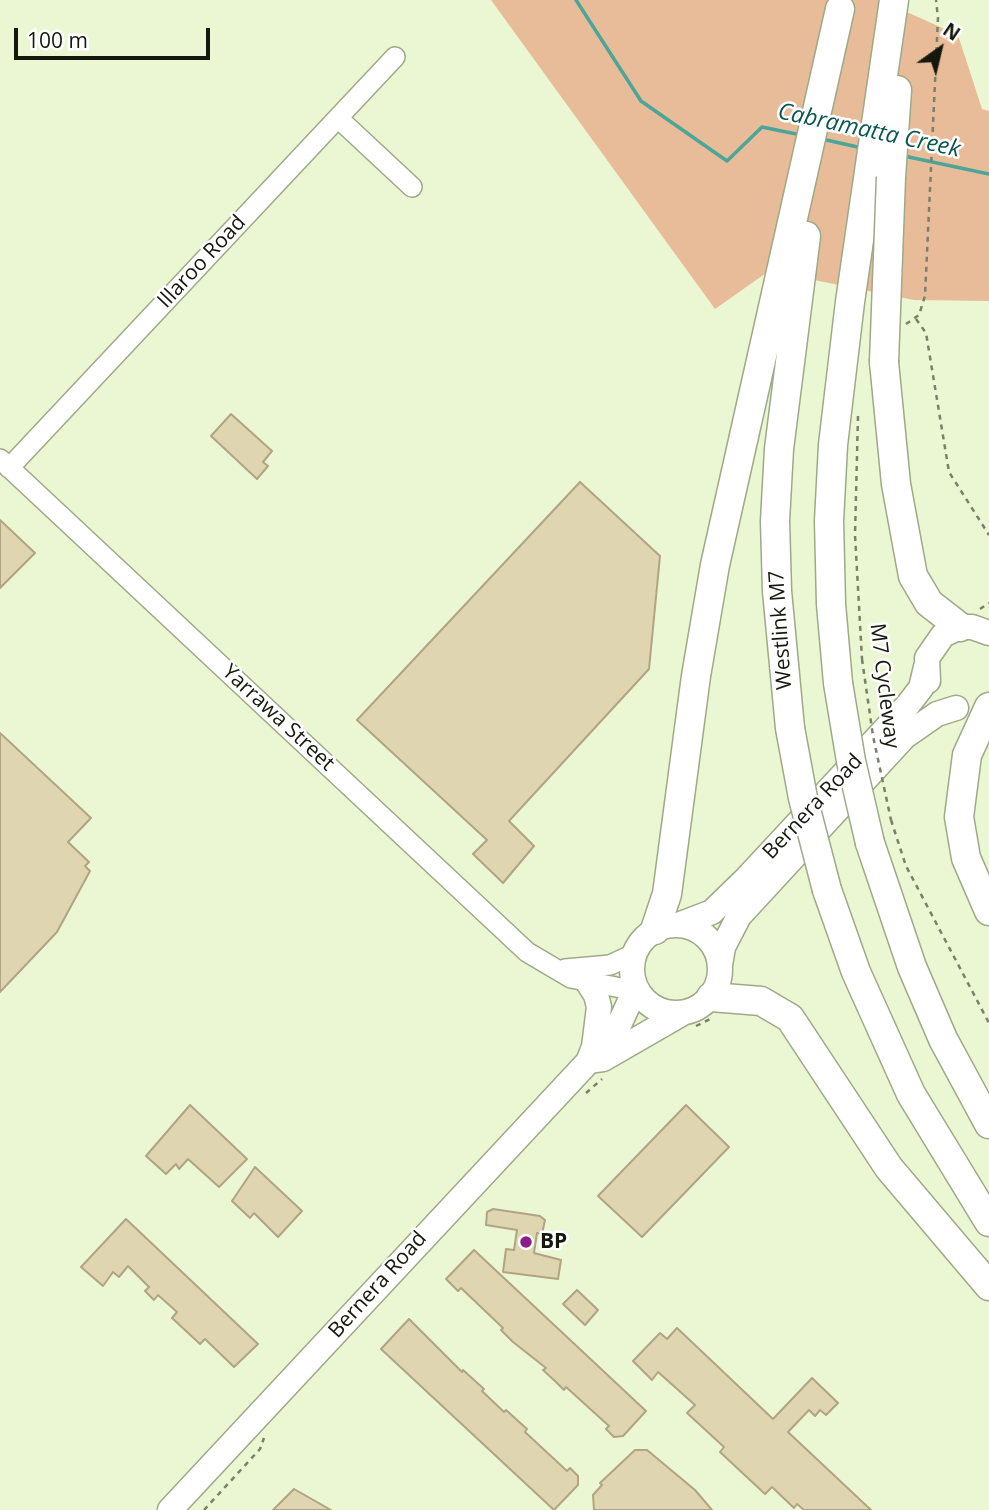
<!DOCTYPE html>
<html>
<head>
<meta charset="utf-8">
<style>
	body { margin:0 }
	#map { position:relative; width:989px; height:1510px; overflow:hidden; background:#ebf7d3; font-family:"Open Sans",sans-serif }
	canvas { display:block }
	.north { position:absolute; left:905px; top:14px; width:70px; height:70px; -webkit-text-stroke:5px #fff; paint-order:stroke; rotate:34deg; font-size:19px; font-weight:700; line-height:28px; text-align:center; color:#15190d }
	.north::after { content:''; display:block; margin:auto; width:24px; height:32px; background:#15190d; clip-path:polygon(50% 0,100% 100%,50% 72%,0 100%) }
	.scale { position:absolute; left:14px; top:28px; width:196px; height:32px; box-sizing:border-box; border:4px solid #15190d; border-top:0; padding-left:9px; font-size:21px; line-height:24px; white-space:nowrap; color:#15190d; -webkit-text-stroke:5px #fff; paint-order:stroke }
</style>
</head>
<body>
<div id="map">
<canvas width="989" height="1510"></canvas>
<div class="north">N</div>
<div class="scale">100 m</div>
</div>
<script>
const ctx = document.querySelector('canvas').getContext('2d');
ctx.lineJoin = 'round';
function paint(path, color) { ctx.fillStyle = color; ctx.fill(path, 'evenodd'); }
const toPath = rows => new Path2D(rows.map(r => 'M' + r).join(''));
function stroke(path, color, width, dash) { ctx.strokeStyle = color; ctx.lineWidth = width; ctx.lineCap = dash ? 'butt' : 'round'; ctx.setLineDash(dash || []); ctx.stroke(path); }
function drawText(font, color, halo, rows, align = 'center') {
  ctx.font = font + ' "Open Sans",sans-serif'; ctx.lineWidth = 5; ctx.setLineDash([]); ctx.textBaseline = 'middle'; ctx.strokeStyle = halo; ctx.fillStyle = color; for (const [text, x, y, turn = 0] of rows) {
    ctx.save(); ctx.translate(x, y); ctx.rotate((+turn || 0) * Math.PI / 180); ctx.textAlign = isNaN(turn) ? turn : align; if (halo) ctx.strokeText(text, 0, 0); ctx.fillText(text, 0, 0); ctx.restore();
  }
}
const green = toPath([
	[491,0,880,0,958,35,982,109,989,111,989,301,914,300,769,271,715,309]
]);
const stream = toPath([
	[576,0,641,101,727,161,762,127,801,135],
	[822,139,862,148],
	[904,156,989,174]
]);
const building = toPath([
	[231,414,272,451,263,462,268,466,257,479,211,436,231,414],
	[580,482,660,556,649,669,509,821,534,846,503,883,473,854,487,840,357,720,580,482],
	[0,520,35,553,0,588,0,520],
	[0,733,91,818,68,842,89,862,85,866,90,871,57,932,0,992,0,733],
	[190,1105,247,1159,219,1187,188,1159,179,1169,176,1164,166,1174,146,1156,190,1105],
	[686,1105,729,1147,642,1237,598,1196,686,1105],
	[255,1167,302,1211,278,1237,254,1213,250,1218,232,1201,255,1167],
	[493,1209,540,1216,545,1220,542,1234,537,1233,534,1253,561,1260,558,1279,503,1272,506,1249,514,1250,517,1230,486,1225,487,1212,493,1209],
	[126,1219,258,1344,234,1367,205,1339,200,1344,172,1318,177,1312,158,1295,154,1300,145,1291,149,1287,128,1266,119,1277,113,1272,103,1286,81,1267,126,1219],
	[474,1250,646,1411,623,1436,614,1437,606,1429,609,1426,566,1387,564,1390,556,1382,543,1370,546,1368,513,1342,501,1330,503,1328,461,1288,458,1291,446,1279,474,1250],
	[577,1290,598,1310,585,1325,563,1304,577,1290],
	[409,1319,462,1372,463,1370,484,1389,482,1391,504,1412,506,1410,527,1429,525,1432,567,1471,570,1468,578,1476,578,1485,554,1510,381,1349,409,1319],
	[677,1328,773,1419,812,1378,838,1403,826,1415,820,1410,815,1416,809,1410,788,1432,871,1510,804,1510,797,1504,794,1508,772,1487,765,1494,720,1452,724,1447,687,1413,695,1405,658,1372,652,1380,633,1361,660,1333,667,1339,677,1328],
	[635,1450,647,1450,695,1490,712,1510,594,1510,593,1495,602,1485,600,1483,635,1450],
	[294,1489,331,1510,273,1510,294,1489]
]);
const path = toPath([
	[916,319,926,333,949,472,989,535],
	[906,324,919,315,925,296,938,18,936,0],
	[858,416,855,535,862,659],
	[980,609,989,603],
	[891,820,906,866,989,1023],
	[696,1026,712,1018],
	[586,1093,602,1079],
	[204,1510,260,1449,264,1438]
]);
const minor = toPath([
	[338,118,412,187],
	[0,459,527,952,571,978,626,989,635,987],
	[9,468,395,57],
	[565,969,610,965,634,954]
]);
const major = toPath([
	[928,681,927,658,943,635,960,627,972,627,989,633],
	'632 969a44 44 0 1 1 88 0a44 44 0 1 1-88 0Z',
	[678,925,712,912,747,878,907,706,921,688,926,667],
	[720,965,723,947,739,916,904,737,937,714,956,708],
	[587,981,596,995,599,1007,594,1047],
	[588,1061,603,1059,681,1014],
	[170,1510,588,1062,594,1047,618,1027,636,988]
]);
const highway = toPath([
	[891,177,897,90],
	[884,362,896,484,913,576,929,603,960,627],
	[838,683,831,604,829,521,833,445,850,302,894,0],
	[989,707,967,755,959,817,966,858,989,911],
	[790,728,777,591,775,521,779,449,806,236],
	[870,843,912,967,943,1039,989,1124],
	[827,890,856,972,911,1094,989,1222],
	[655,930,667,894,696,676,715,565,840,9],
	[711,997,761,1001,790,1018,889,1168,989,1286]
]);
const pathBridge = toPath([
	[862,659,873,736,891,820]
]);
const highwayBridge = toPath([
	[884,362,891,177],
	[838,683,851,761,870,843],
	[790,728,803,798,827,890]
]);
const markers = [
	[526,1242,7,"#892086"]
];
const streetNames = [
	["Illaroo Road",202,262,-47],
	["Westlink M7",781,630,-94],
	["M7 Cycleway",884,686,83],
	["Yarrawa Street",278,718,43],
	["Bernera Road",813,807,-47],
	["Bernera Road",378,1285,-48]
];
const poiNames = [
	["BP",540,1242]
];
const waterNames = [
	["Cabramatta Creek",869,131,12]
];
paint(green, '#e8bc98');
stroke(stream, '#4ba599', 3.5);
paint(building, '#e0d5b1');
stroke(building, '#b0a482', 2);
stroke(minor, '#9ea987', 22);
stroke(major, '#9ea987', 27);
stroke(highway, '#9ea987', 31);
stroke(path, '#798169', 2.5, [5, 5]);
stroke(minor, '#fff', 19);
stroke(major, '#fff', 24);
stroke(highway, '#fff', 28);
stroke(highwayBridge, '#9ea987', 31, []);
stroke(pathBridge, '#798169', 2.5, [5, 5]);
stroke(highwayBridge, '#fff', 28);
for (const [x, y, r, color] of markers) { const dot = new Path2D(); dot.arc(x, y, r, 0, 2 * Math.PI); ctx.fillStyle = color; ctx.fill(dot); stroke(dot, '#fff', 2.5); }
drawText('21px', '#15190d', '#fff', streetNames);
drawText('bold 21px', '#15190d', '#fff', poiNames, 'left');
drawText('italic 23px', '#07574f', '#fff', waterNames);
</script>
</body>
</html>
